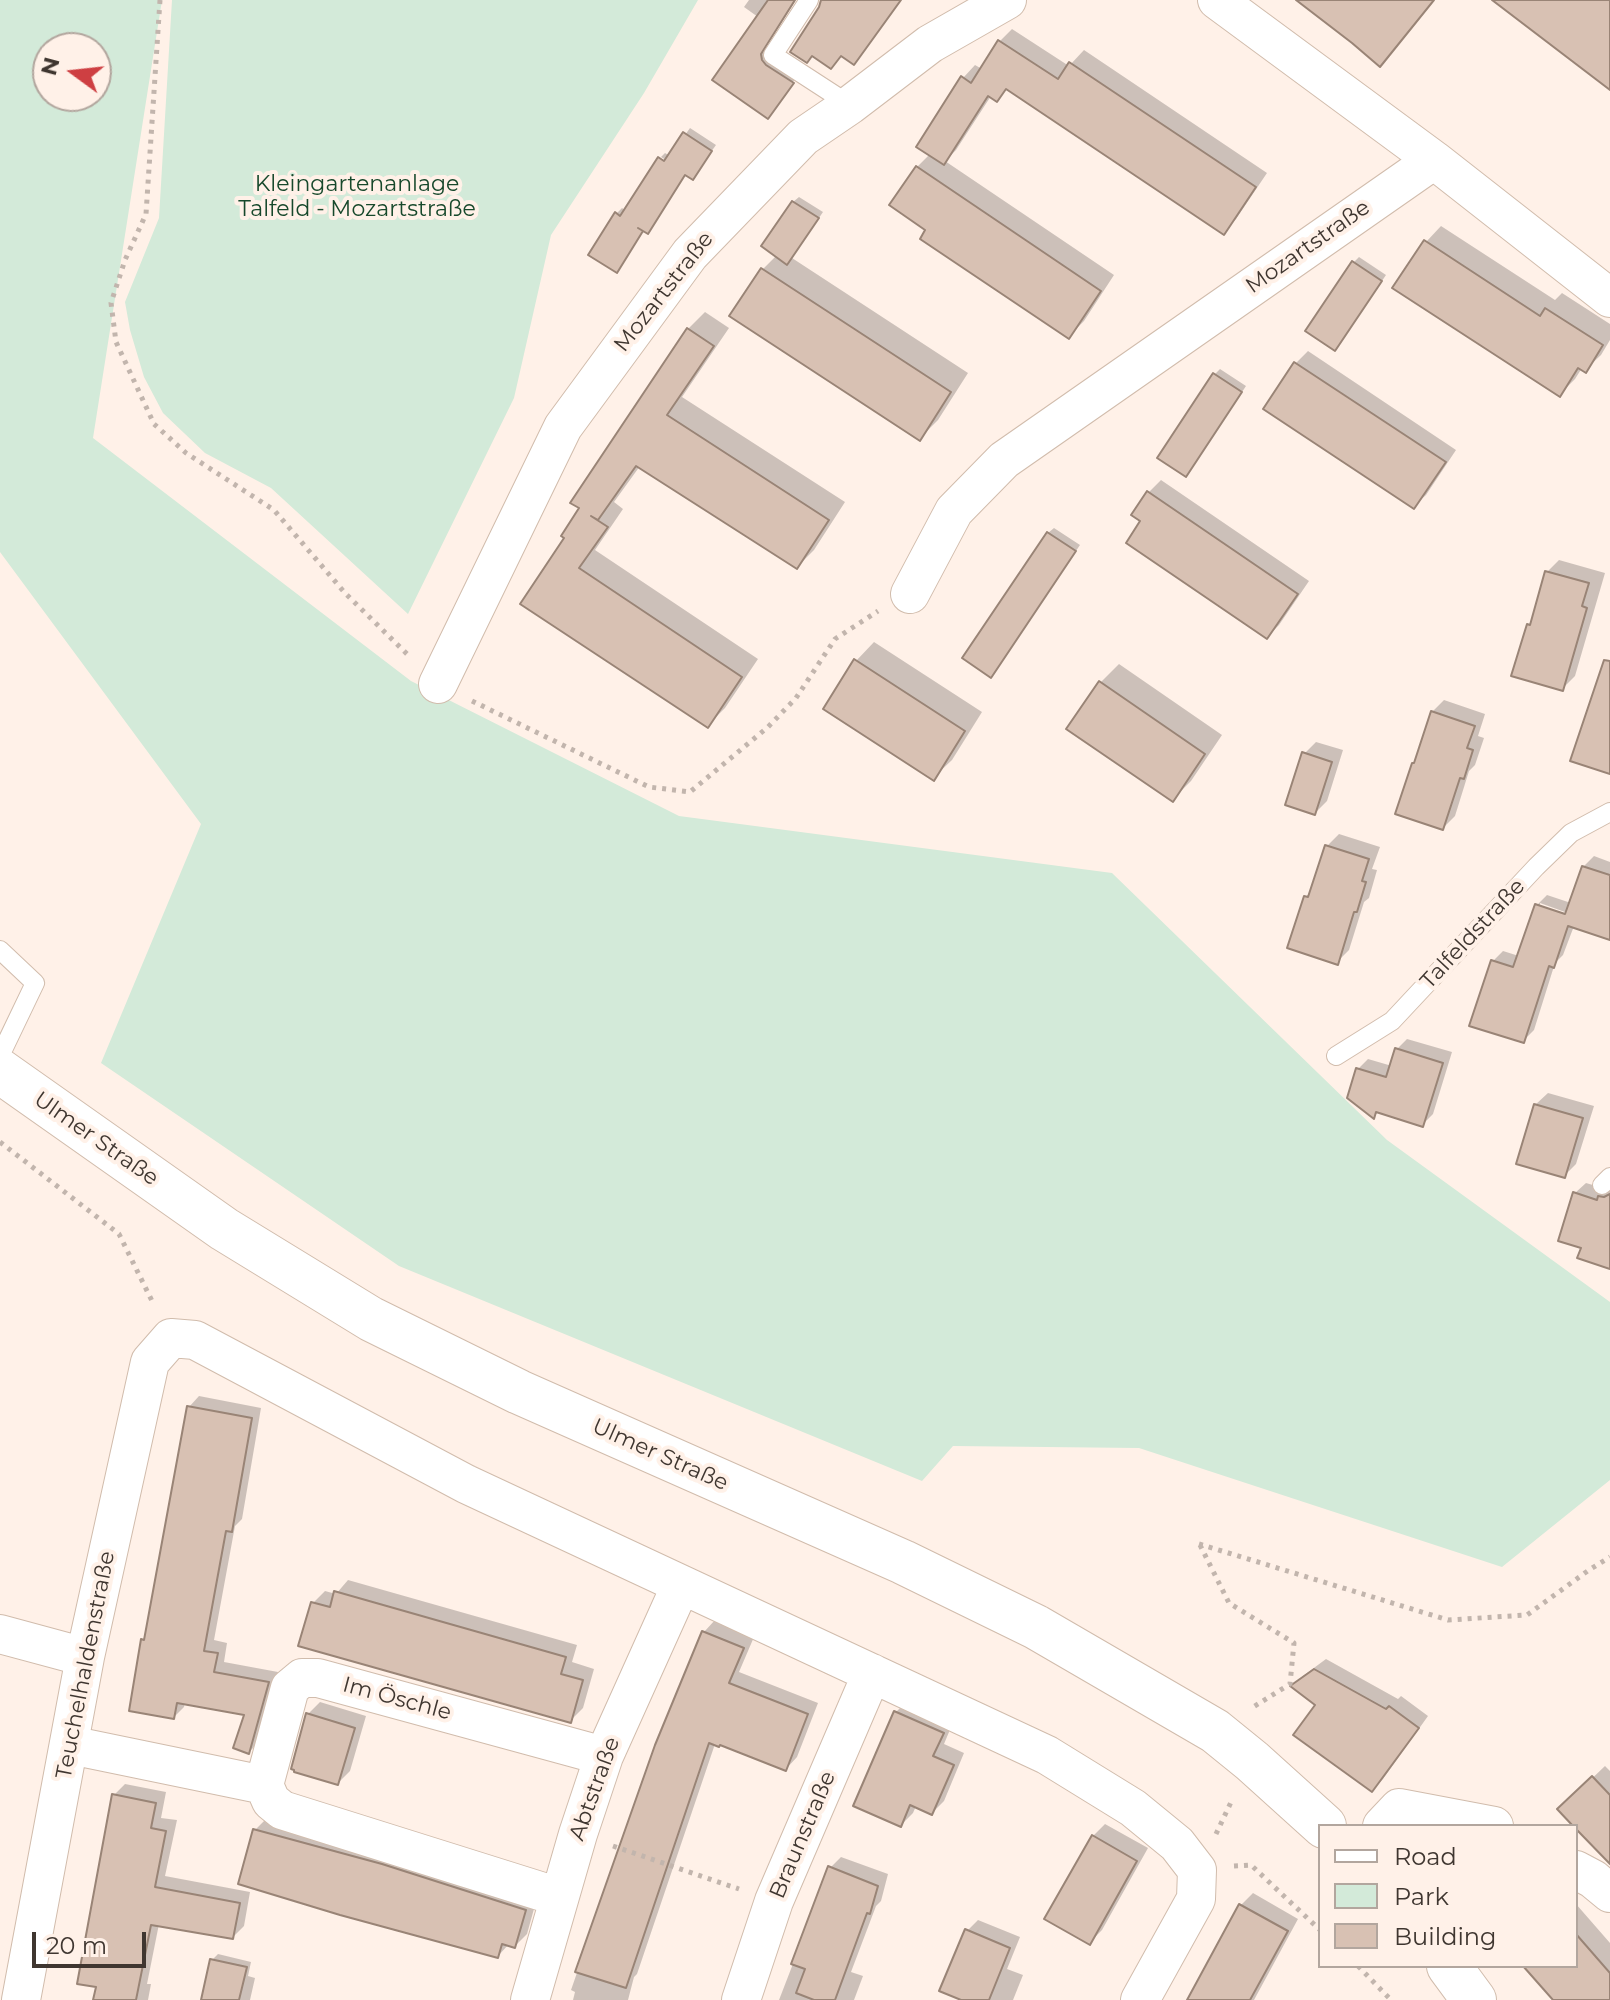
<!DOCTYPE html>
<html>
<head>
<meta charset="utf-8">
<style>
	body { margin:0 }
	#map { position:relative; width:1610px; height:2000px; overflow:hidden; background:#fff1e8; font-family:Montserrat,sans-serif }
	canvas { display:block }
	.legend { position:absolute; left:1318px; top:1824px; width:260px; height:144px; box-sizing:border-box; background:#fff1e8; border:2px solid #b2a69e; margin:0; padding:10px 14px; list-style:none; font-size:24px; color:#3f3630 }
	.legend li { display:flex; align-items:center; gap:16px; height:40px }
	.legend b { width:40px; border:2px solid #b2a69e }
	.north { position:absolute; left:32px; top:32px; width:80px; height:80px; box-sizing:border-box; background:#fff1e8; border:2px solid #b2a69e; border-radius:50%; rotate:285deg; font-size:22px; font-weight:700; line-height:32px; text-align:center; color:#3f3630 }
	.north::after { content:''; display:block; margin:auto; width:28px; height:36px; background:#ce3f42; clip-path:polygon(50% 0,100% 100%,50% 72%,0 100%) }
	.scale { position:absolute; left:32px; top:1932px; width:114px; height:36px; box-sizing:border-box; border:4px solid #3f3630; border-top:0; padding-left:10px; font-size:24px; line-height:28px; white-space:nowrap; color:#3f3630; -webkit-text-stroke:6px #fff1e8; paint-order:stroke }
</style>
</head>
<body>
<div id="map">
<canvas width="1610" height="2000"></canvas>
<ul class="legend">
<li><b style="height:10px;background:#fff"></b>Road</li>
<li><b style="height:22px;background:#d3ead9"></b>Park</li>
<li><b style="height:22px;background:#d8c1b3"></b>Building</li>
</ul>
<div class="north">N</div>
<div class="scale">20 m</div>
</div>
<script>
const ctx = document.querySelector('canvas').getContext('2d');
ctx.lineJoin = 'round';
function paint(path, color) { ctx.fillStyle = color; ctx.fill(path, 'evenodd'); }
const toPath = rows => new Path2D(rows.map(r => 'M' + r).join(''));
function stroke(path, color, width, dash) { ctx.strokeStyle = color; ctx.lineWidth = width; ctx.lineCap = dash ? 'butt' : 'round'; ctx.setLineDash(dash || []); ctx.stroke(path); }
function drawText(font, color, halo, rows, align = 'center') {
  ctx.font = font + ' Montserrat,sans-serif'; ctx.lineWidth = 8; ctx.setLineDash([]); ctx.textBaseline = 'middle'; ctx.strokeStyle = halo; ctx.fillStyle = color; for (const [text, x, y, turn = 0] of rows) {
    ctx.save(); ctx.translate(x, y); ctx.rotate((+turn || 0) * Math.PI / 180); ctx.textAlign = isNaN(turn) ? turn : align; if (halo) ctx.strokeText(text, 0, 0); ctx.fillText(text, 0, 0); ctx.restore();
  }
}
const green = toPath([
	[0,0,162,0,93,438,411,681,679,816,1112,873,1387,1140,1610,1302,1610,1480,1502,1567,1139,1448,953,1446,922,1481,399,1266,101,1063,201,824,0,552],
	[48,48,96,48,96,96,48,96],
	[172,0,698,0,644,93,551,235,514,398,408,614,271,488,205,453,163,413,144,377,130,330,125,302,159,218]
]);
const shadow = toPath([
	[749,0,796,0,766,46,767,54,797,76,773,111,714,79,758,17,744,7],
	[1012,29,1069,66,1084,50,1267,173,1236,219,1224,232,1008,88,997,99,991,96,956,150,945,161,1114,275,1084,321,1069,336,928,230,917,167,930,154,963,78,975,65,982,69,999,42],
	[690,128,716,145,693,177,686,173,653,226,648,232,644,229,622,265,616,271,616,214,622,208,626,211,674,165,661,157,665,153,670,156],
	[799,197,823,212,792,258,968,373,938,420,920,438,732,316,763,269,777,255,793,202],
	[1441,226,1555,300,1562,293,1610,324,1610,340,1601,355,1585,370,1582,368,1575,379,1560,394,1426,242],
	[1359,257,1386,275,1340,343,1354,262],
	[705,312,729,328,682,397,845,502,814,550,797,567,640,466,614,502,623,509,595,550,758,659,725,708,708,725,523,603,567,537,688,329],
	[1308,351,1456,450,1426,495,1414,506,1296,363],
	[1220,369,1246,386,1191,469,1186,475,1215,374],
	[1161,480,1309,581,1279,625,1267,637,1143,520,1149,492],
	[1054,528,1080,545,996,670,965,658,1048,533],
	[1559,560,1605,573,1575,676,1563,688,1528,625,1533,621,1547,572],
	[874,642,982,712,952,760,933,778,856,661],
	[1119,664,1222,735,1191,781,1173,799,1101,682],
	[1444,700,1485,714,1478,736,1484,738,1475,765,1469,771,1455,816,1443,828,1417,760,1432,712],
	[1316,742,1343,750,1327,801,1315,813,1304,754],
	[1339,834,1380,847,1372,869,1377,870,1369,898,1364,902,1349,950,1337,962,1306,897,1313,890,1327,846],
	[1594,856,1610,862,1610,938,1574,926,1563,955,1555,963,1534,1030,1524,1040,1493,961,1503,951,1519,956,1537,905,1547,895,1571,903,1583,867],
	[1540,903,1576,916,1574,919,1540,908],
	[1407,1039,1452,1052,1433,1114,1423,1124,1379,1111,1374,1116,1358,1069,1368,1059,1392,1066,1397,1049],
	[1548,1093,1594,1106,1576,1164,1564,1176,1535,1105],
	[1586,1183,1610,1190,1610,1267,1583,1247,1575,1193],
	[199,1396,261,1408,242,1519,235,1526,214,1640,227,1643,224,1662,278,1672,260,1741,249,1752,247,1713,185,1702,184,1707,174,1717,143,1640,146,1637,189,1407],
	[348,1580,577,1645,572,1662,594,1669,583,1708,571,1720,313,1603,325,1591,336,1594],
	[715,1620,754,1637,739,1672,818,1703,797,1757,786,1769,721,1743,715,1744,637,1974,634,1977,628,2000,573,2000,575,1992,571,1990,656,1746,704,1632],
	[1326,1659,1398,1699,1401,1696,1428,1716,1383,1779,1372,1790,1318,1705,1293,1686,1303,1676],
	[908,1700,954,1720,944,1744,964,1753,944,1801,932,1813,916,1806,913,1813,901,1825,896,1712],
	[320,1702,366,1716,350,1771,338,1783,308,1714],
	[1605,1766,1610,1771,1610,1849,1603,1856,1560,1809],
	[125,1784,166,1792,161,1818,177,1820,165,1876,250,1892,244,1926,233,1937,159,1924,147,1984,151,1984,148,2000,95,2000,114,1795],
	[267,1818,537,1898,527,1934,515,1946,509,1944,498,1956,255,1830],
	[1105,1824,1148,1848,1102,1930,1090,1942,1093,1836],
	[841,1857,888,1874,881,1901,876,1906,851,1972,863,1976,854,2000,779,2000,830,1868],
	[1253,1893,1298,1919,1254,2000,1202,2000,1241,1905],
	[1576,1904,1610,1943,1610,2000,1556,2000,1526,1966,1576,1966],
	[978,1920,1020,1937,1007,1969,1023,1975,1013,2000,965,2000,967,1931],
	[218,1954,251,1962,248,1976,255,1978,250,2000,203,2000,212,1960]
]);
const building = toPath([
	[768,0,795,0,761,54,762,60,766,65,794,83,768,119,712,80,768,0],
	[821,0,901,0,854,65,841,56,831,69,812,56,807,63,790,52,819,7,821,0],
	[1296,0,1434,0,1380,67,1352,43,1296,0],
	[1492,0,1610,0,1610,90,1492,0],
	[998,40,1058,79,1069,62,1256,187,1224,235,1006,89,997,102,988,96,944,165,916,147,961,76,971,83,998,40],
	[683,132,712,151,693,180,685,175,648,234,638,228,643,231,617,273,588,255,615,212,620,216,658,157,664,161,683,132],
	[916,166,1101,291,1069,339,920,239,925,230,889,205,916,166],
	[792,201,819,218,787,265,761,246,792,201],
	[1424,240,1540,316,1545,308,1603,345,1586,373,1578,368,1560,397,1392,288,1424,240],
	[1352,261,1382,281,1335,351,1305,331,1352,261],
	[761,268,951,392,920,441,729,316,761,268],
	[687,328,714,346,667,415,829,520,797,569,636,466,598,520,591,516,608,527,579,568,742,677,708,728,520,604,564,538,561,536,579,508,570,503,687,328],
	[1294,362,1446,462,1414,509,1263,409,1294,362],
	[1213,373,1242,392,1186,477,1157,458,1213,373],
	[1147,491,1298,594,1267,639,1126,543,1140,521,1131,515,1147,491],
	[1047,532,1076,551,991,678,962,658,1047,532],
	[1545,571,1589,583,1582,606,1587,608,1563,691,1511,676,1527,624,1530,625,1545,571],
	[854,659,965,731,934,781,823,709,854,659],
	[1604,660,1610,661,1610,774,1570,761,1604,660],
	[1099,681,1205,754,1173,802,1066,729,1099,681],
	[1431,711,1475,726,1467,748,1473,750,1464,779,1460,778,1443,830,1395,814,1412,763,1414,763,1431,711],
	[1302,752,1332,762,1315,815,1285,805,1302,752],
	[1325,845,1369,859,1362,881,1366,882,1357,912,1354,912,1338,965,1287,948,1304,896,1308,897,1325,845],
	[1582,866,1610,875,1610,940,1568,926,1554,968,1549,966,1524,1043,1469,1026,1491,960,1513,967,1535,904,1565,914,1582,866],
	[1395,1048,1443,1063,1423,1127,1376,1112,1374,1119,1347,1098,1356,1068,1386,1077,1395,1048],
	[1534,1104,1583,1118,1565,1178,1516,1164,1534,1104],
	[1573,1192,1597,1200,1598,1196,1604,1197,1610,1194,1610,1269,1577,1258,1581,1248,1558,1241,1573,1192],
	[187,1406,252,1418,232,1532,226,1531,204,1651,218,1653,214,1672,269,1682,249,1754,233,1748,244,1715,177,1703,174,1719,129,1711,141,1639,144,1640,187,1406],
	[334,1591,566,1657,561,1674,583,1680,571,1723,298,1646,311,1602,330,1607,334,1591],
	[702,1631,744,1648,729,1683,808,1714,786,1771,720,1745,719,1747,709,1743,626,1988,575,1972,655,1745,702,1631],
	[1314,1669,1386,1709,1389,1706,1419,1728,1372,1792,1293,1735,1315,1705,1290,1686,1314,1669],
	[894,1711,944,1733,933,1756,954,1765,932,1815,910,1805,901,1827,853,1806,894,1711],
	[306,1713,355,1728,338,1785,294,1772,294,1770,291,1769,306,1713],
	[1592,1776,1610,1795,1610,1864,1576,1829,1576,1826,1573,1826,1557,1809,1592,1776],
	[112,1794,156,1803,151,1828,166,1831,155,1887,240,1903,233,1939,151,1925,136,2000,93,2000,96,1987,77,1984,112,1794],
	[253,1829,382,1864,526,1910,515,1948,502,1944,498,1958,340,1915,238,1884,253,1829],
	[1092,1835,1137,1861,1090,1945,1044,1919,1092,1835],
	[828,1866,878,1886,870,1914,867,1913,835,2000,814,2000,796,1993,805,1969,791,1964,828,1866],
	[1239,1904,1288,1931,1250,2000,1187,2000,1239,1904],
	[965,1929,1010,1948,989,2000,961,2000,939,1991,965,1929],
	[1576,1934,1610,1973,1610,2000,1553,2000,1523,1966,1576,1966,1576,1934],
	[210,1959,247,1967,239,2000,201,2000,210,1959]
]);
const path = toPath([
	[160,0,146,214,125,260,111,303,116,342,154,424,186,453,274,510,345,593,409,656],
	[472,701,649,787,690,792,768,727,796,698,835,639,878,611],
	[0,1142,119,1234,154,1305],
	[1199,1544,1448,1620,1527,1615,1589,1570,1610,1557],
	[1200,1545,1229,1603,1294,1643,1290,1684,1250,1709],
	[1216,1834,1232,1800],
	[613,1846,739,1889],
	[1234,1866,1251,1865,1320,1930],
	[1358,1966,1391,2000]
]);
const service = toPath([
	[809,0,773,55,850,105],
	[0,950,35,983,0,1056],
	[1336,1056,1392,1021,1536,867,1571,833,1610,812],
	[1602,1185,1610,1177]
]);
const minor = toPath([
	[1217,0,1434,160,1610,298],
	[910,594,954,511,1004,460,1434,160],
	[438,684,563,427,690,254,803,137,850,105,930,44,1007,0],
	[0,1634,85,1657],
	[70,1745,264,1785],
	[1382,1826,1399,1808,1494,1826],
	[1576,1870,1593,1879,1610,1893],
	[559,1897,282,1810,271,1801,264,1785,290,1688,302,1678,318,1678,604,1756],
	[21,2000,85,1657,150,1362,171,1338,195,1340,466,1484,1047,1755,1133,1808,1177,1844,1197,1870,1196,1899,1140,2000],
	[530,2000,578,1834,604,1756,681,1585],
	[741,2000,774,1901,872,1673]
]);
const secondary = toPath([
	[0,1071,224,1229,371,1319,519,1392,903,1562,1036,1627,1215,1731,1252,1761,1324,1826],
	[1449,1966,1474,2000]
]);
const parkNames = [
	["Kleingartenanlage",357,185],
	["Talfeld - Mozartstraße",357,210]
];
const streetNames = [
	["Mozartstraße",1308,247,-35],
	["Mozartstraße",664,292,-52],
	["Talfeldstraße",1473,934,-47],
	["Ulmer Straße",96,1139,35],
	["Ulmer Straße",660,1455,24],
	["Teuchelhaldenstraße",86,1665,-79],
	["Im Öschle",397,1699,15],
	["Abtstraße",595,1789,-70],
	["Braunstraße",803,1835,-67]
];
paint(green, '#d3ead9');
paint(shadow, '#0003');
paint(building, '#d8c1b3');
stroke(building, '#998476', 2);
stroke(service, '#d1bcac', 20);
stroke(minor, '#d1bcac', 40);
stroke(secondary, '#d1bcac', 46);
stroke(path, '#c2b5ad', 5, [4, 6]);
stroke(service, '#fff', 18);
stroke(minor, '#fff', 38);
stroke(secondary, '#fff', 44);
drawText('22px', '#17482b', '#fff1e8', parkNames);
drawText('22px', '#3f3630', '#fff1e8', streetNames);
</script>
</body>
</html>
